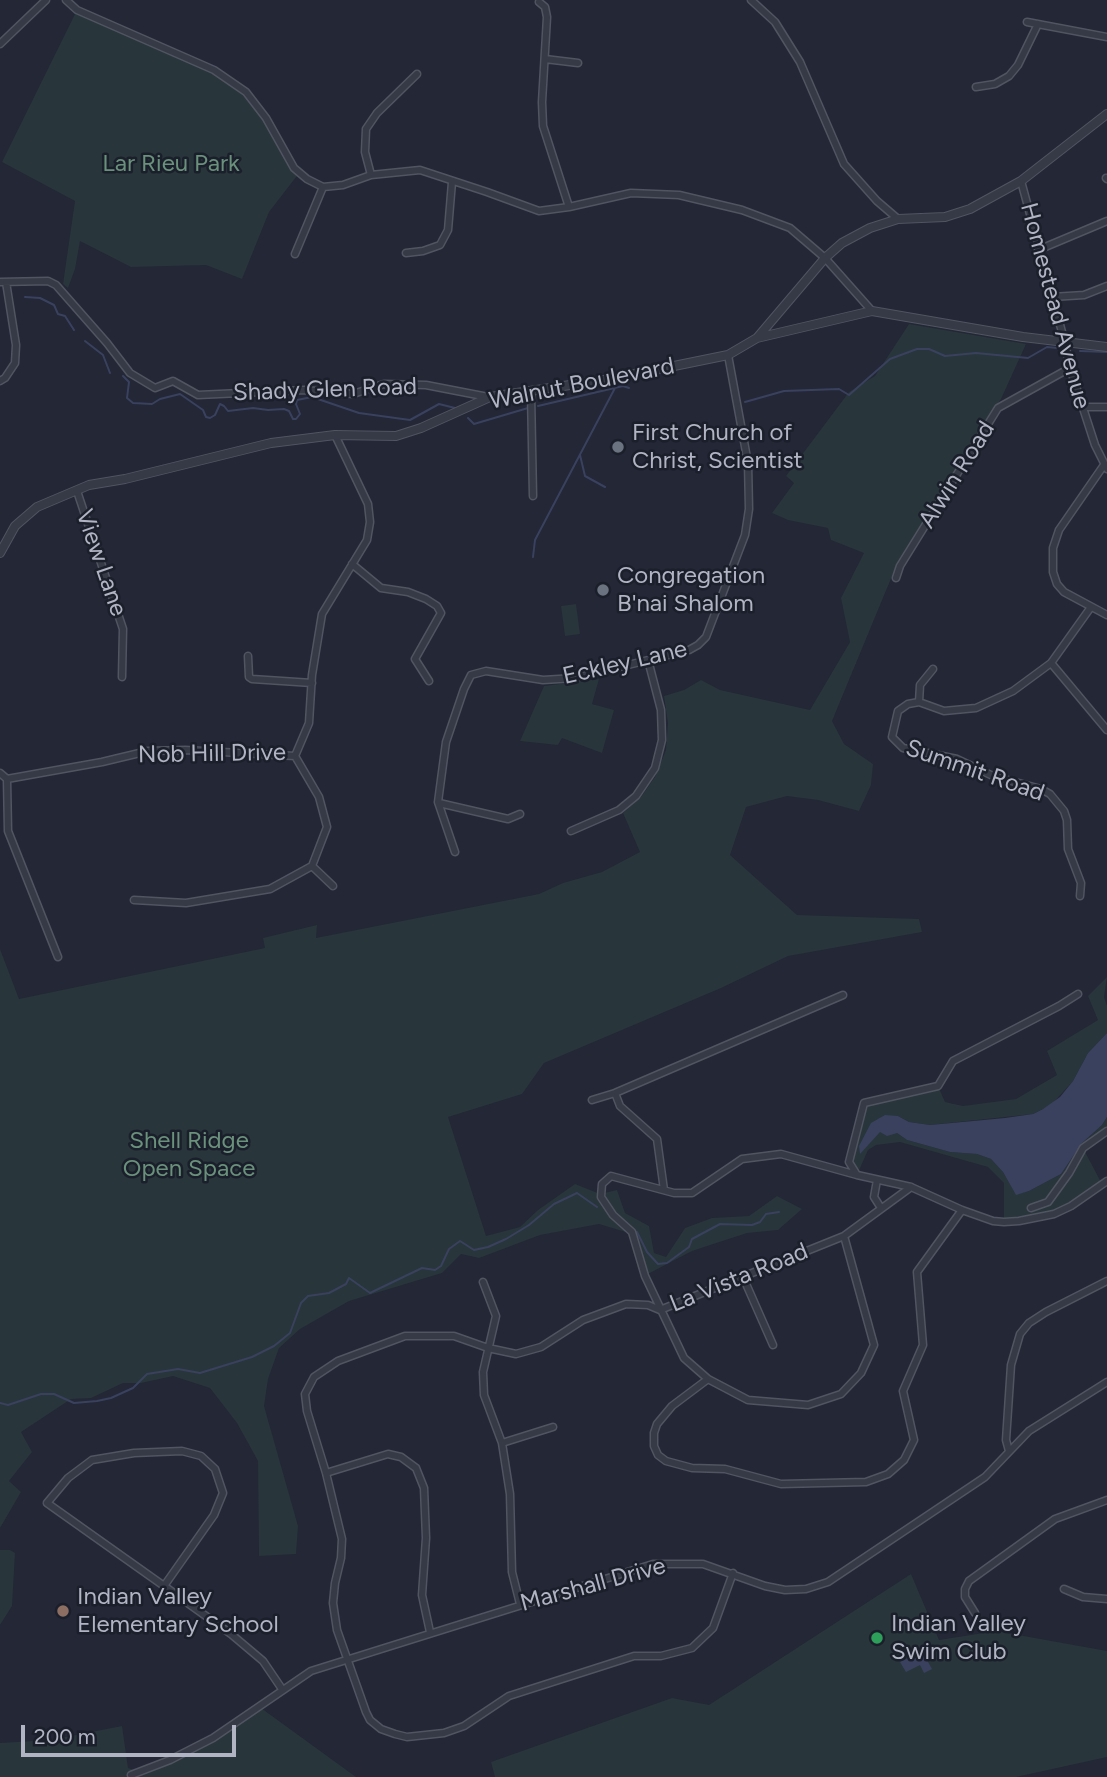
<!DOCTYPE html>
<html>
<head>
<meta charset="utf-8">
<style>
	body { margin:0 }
	#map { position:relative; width:1107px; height:1777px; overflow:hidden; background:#232736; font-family:Figtree,sans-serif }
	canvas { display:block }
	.scale { position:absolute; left:21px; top:1725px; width:215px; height:32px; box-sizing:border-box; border:4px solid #b1b4c3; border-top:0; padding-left:9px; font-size:21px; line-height:24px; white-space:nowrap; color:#b1b4c3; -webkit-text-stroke:5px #1b1f2b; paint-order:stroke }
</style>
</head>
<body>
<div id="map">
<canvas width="1107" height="1777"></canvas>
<div class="scale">200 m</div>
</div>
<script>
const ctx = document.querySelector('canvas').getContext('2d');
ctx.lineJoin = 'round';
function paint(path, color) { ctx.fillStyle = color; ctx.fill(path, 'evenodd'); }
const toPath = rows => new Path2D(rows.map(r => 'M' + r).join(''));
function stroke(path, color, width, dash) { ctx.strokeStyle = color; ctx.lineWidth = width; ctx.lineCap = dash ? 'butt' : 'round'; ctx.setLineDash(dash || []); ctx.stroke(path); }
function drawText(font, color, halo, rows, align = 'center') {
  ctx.font = font + ' Figtree,sans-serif'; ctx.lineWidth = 5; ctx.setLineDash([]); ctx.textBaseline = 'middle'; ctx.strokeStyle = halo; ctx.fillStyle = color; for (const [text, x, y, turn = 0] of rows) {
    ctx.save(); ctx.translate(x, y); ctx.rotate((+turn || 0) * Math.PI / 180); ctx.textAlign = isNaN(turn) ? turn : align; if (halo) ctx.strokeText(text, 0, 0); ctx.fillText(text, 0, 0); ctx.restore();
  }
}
const green = toPath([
	[77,10,214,70,246,92,294,168,300,172,269,212,242,279,206,265,131,267,80,241,75,269,68,288,63,284,75,201,2,162],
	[909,324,1026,344,1001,399,897,564,832,721,844,744,873,764,871,785,859,811,818,800,787,796,746,807,730,855,797,915,919,919,922,932,788,956,721,988,544,1063,522,1094,448,1117,486,1236,520,1227,538,1210,575,1184,600,1194,617,1190,625,1213,649,1226,654,1253,666,1257,685,1228,712,1218,749,1216,777,1196,802,1209,778,1230,747,1233,692,1251,646,1275,629,1233,599,1224,540,1235,479,1258,461,1254,442,1273,349,1301,300,1329,279,1348,268,1379,264,1406,298,1526,296,1554,259,1556,258,1461,237,1423,210,1388,173,1376,141,1383,123,1383,91,1398,71,1399,21,1432,32,1452,9,1481,21,1492,0,1528,0,949,19,999,265,948,263,938,317,925,316,938,539,894,563,883,602,872,640,852,623,813,641,797,655,777,666,750,668,723,664,696,684,690,701,680,720,690,810,710,850,642,841,598,864,553,831,540,828,528,788,520,772,513,794,483,786,476,849,392,875,376],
	[576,604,580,634,565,636,561,606],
	[599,679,592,704,614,710,602,753,562,738,558,745,520,741,544,686],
	[1107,977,1104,997,1107,1006,1107,1033,1088,1053,1073,1081,1051,1105,1033,1114,930,1125,909,1122,898,1116,880,1131,897,1133,907,1140,950,1152,977,1154,991,1159,1003,1172,1016,1194,1029,1191,1061,1174,1082,1143,1102,1125,1107,1117,1107,1131,1083,1148,1102,1184,1054,1214,1004,1222,1004,1183,988,1167,900,1142,876,1145,868,1150,857,1175,849,1162,864,1103,938,1086,945,1102,963,1106,1016,1099,1057,1075,1047,1051,1098,1020,1088,996],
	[0,1550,10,1550,15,1553,12,1606,0,1625],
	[911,1574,939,1640,996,1631,1107,1651,1107,1757,1016,1777,495,1777,491,1762,672,1698,709,1705],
	[261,1708,356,1777,0,1777,0,1743,50,1740,122,1726,128,1768,140,1772,170,1760]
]);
const water = toPath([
	[1107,1033,1107,1117,1102,1125,1082,1143,1061,1174,1029,1191,1016,1195,1003,1172,991,1159,977,1154,950,1152,907,1140,897,1133,887,1136,880,1132,860,1154,859,1146,871,1123,885,1115,898,1116,909,1122,930,1125,1005,1118,1033,1114,1043,1109,1060,1097,1073,1081,1088,1053],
	[922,1651,932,1669,924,1673,920,1665,906,1672,900,1662]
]);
const stream = toPath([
	[25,297,40,298,54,305,58,314,65,316,74,330],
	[85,341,103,355,110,373],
	[1080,351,1107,352],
	[123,376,129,382,127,398,133,403,152,404,160,399,180,394,203,410,206,417,210,418,215,415,220,404,224,406,228,411,253,408,268,410,284,409,289,411,293,419,296,419,300,414,296,404,297,400,312,397,359,413,410,420,439,404,455,408],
	[745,402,784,391,839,389,849,395,890,359,917,349,929,349,945,356,976,353,1028,358,1047,347,1057,348],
	[538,406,623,386,629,388],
	[468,418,474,424,528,408],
	[580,455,585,476,605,487],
	[533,557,535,540,615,388],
	[637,1232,647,1252,658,1264,667,1263,689,1247,692,1239,720,1224,752,1225,760,1222,766,1214,779,1212],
	[0,1403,8,1405,41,1394,54,1394,74,1403,97,1401,111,1398,133,1388,147,1374,178,1369,200,1373,252,1357,274,1346,290,1333,301,1303,308,1296,329,1293,346,1284,349,1278,370,1293,422,1268,435,1270,441,1266,449,1249,460,1241,474,1250,488,1247,506,1239,529,1225,554,1204,577,1193,597,1207]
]);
const minor = toPath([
	[66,0,77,10,214,70,246,92,266,118,294,168,307,179,323,187,343,185,371,175,420,170,487,192,539,211,569,207,631,193,679,195,742,210,790,228,825,258,872,311],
	[751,0,775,22,800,62,844,164,877,201,898,219],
	[539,2,545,7,547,17,542,102,543,126,569,207],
	[1027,22,1107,37],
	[0,44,46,0],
	[545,59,578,63],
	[976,87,995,84,1009,76,1018,65,1038,24],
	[371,175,365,152,366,129,377,113,417,74],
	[1106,178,1107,179],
	[1021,181,1065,343,1070,368,1095,445,1107,469],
	[1038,250,1107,221],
	[406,253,423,251,440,245,448,230,452,182],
	[295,254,323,187],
	[0,282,48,281,56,285,107,343,130,373,155,388,173,381,198,395,304,390,353,394,384,384,426,385,488,397],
	[1052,297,1084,295,1107,286],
	[0,381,5,378,15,363,16,345,6,282],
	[531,393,533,496],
	[1082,407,1107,407],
	[1104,465,1059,530,1053,548,1053,572,1057,584,1064,592,1107,615],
	[77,491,123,629,122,677],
	[352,564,381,588,408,592,426,599,437,606,441,613,415,659,429,681],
	[896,578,900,566,998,408,1070,368],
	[248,656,249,677,252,679,312,683],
	[1051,663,1107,730],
	[919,702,920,685,933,669],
	[0,773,7,779,102,762,148,751,185,750,295,756,309,723,312,675,322,614,367,540,370,522,368,504,335,435],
	[7,779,8,831,58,957],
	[439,803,508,819,520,814],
	[571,831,619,810,636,796,655,768,662,740,661,710,648,660],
	[455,852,438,802,446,742,464,689,471,675,486,671,543,680,575,678,689,650,698,645,706,637,745,535,749,509,748,463,728,355],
	[312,866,333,886],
	[1080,896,1081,883,1068,849,1067,820,1064,811,1050,794,1041,789,993,776,957,759,903,748,892,737,898,711,908,704,919,702,944,711,976,708,1013,691,1051,663,1091,607],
	[134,900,186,903,270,889,312,866,327,827,319,797,295,756],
	[615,1093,620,1106,657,1139,664,1190],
	[592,1100,615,1093,843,995],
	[857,1175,849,1162,864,1103,938,1086,953,1061,1059,1006,1078,994],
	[877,1180,874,1197,881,1208],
	[1031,1208,1048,1202,1069,1173,1083,1148,1107,1131],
	[844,1236,874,1345,861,1373,841,1394,808,1405,748,1400,708,1379,684,1358,645,1276,632,1232,613,1215,601,1197,602,1184,611,1176,674,1193,692,1193,742,1159,781,1154,857,1175,911,1187,962,1210,993,1221,1004,1222,1019,1221,1054,1214,1071,1206,1107,1181],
	[743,1277,773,1345],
	[483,1282,496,1316,483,1372,484,1395,502,1443,510,1494,512,1572,520,1604],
	[708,1379,672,1406,657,1424,654,1433,654,1446,658,1455,666,1461,692,1468,725,1469,781,1484,866,1482,888,1474,904,1460,914,1440,903,1391,923,1345,917,1272,962,1210],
	[502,1443,553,1427],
	[1009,1451,1006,1440,1011,1365,1020,1334,1029,1323,1046,1312,1107,1281],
	[326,1473,388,1454,401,1457,416,1468,424,1488,426,1538,422,1595,430,1632],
	[733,1573,713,1628,692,1648,661,1656,634,1656,509,1696,464,1726,444,1733,407,1737,395,1734,381,1729,370,1720,366,1712,337,1630,333,1603,335,1583,341,1558,342,1539,326,1473,307,1411,305,1394,314,1377,338,1361,405,1336,454,1336,488,1348,516,1354,541,1347,583,1320,626,1304,648,1305,660,1310,844,1236,911,1187],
	[164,1586,214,1515,223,1493,215,1469,201,1456,182,1451,134,1453,92,1460,68,1478,47,1503,164,1586,231,1634,263,1661,282,1689],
	[1064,1589,1083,1597,1107,1599],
	[975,1613,965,1597,965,1589,969,1581,1055,1519,1107,1500],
	[131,1775,170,1760,213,1738,311,1671,653,1564,703,1564,765,1586,785,1590,806,1589,828,1582,985,1477,1029,1431,1107,1382]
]);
const tertiary = toPath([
	[757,338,825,258,842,243,870,228,898,219,945,217,970,209,1021,181,1107,114],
	[0,553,15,526,37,507,89,485,125,479,271,443,335,435,396,436,421,428,490,397,610,379,728,355,757,338,872,311,1023,337,1107,347]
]);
const markers = [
	[618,447,7,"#6b7280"],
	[603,590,7,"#6b7280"],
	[63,1611,7,"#8d6e63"],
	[877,1638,7,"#2e9e5b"]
];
const parkNames = [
	["Lar Rieu Park",171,164],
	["Shell Ridge",189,1141],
	["Open Space",189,1169]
];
const streetNames = [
	["Homestead Avenue",1055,306,75],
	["Walnut Boulevard",582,384,-11],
	["Shady Glen Road",325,390,-2],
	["Alwin Road",957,475,-58],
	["View Lane",101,563,71],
	["Eckley Lane",625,663,-13],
	["Nob Hill Drive",212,754,-1],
	["Summit Road",975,771,19],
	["La Vista Road",739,1278,-22],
	["Marshall Drive",593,1585,-15]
];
const poiNames = [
	["First Church of",632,433],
	["Christ, Scientist",632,461],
	["Congregation",617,576],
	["B'nai Shalom",617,604],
	["Indian Valley",77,1597],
	["Elementary School",77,1625],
	["Indian Valley",891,1624],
	["Swim Club",891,1652]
];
paint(green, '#28353a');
paint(water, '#39415e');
stroke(stream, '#39415e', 2);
stroke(minor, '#515461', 9);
stroke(tertiary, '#515461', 10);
stroke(minor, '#363a47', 6);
stroke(tertiary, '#363a47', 8);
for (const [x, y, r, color] of markers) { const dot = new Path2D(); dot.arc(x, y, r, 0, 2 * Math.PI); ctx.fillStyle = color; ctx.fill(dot); stroke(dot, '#1b1f2b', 2.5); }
drawText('24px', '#6a917b', '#1b1f2b', parkNames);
drawText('24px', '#b1b4c3', '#1b1f2b', streetNames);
drawText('24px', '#b1b4c3', '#1b1f2b', poiNames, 'left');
</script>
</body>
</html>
